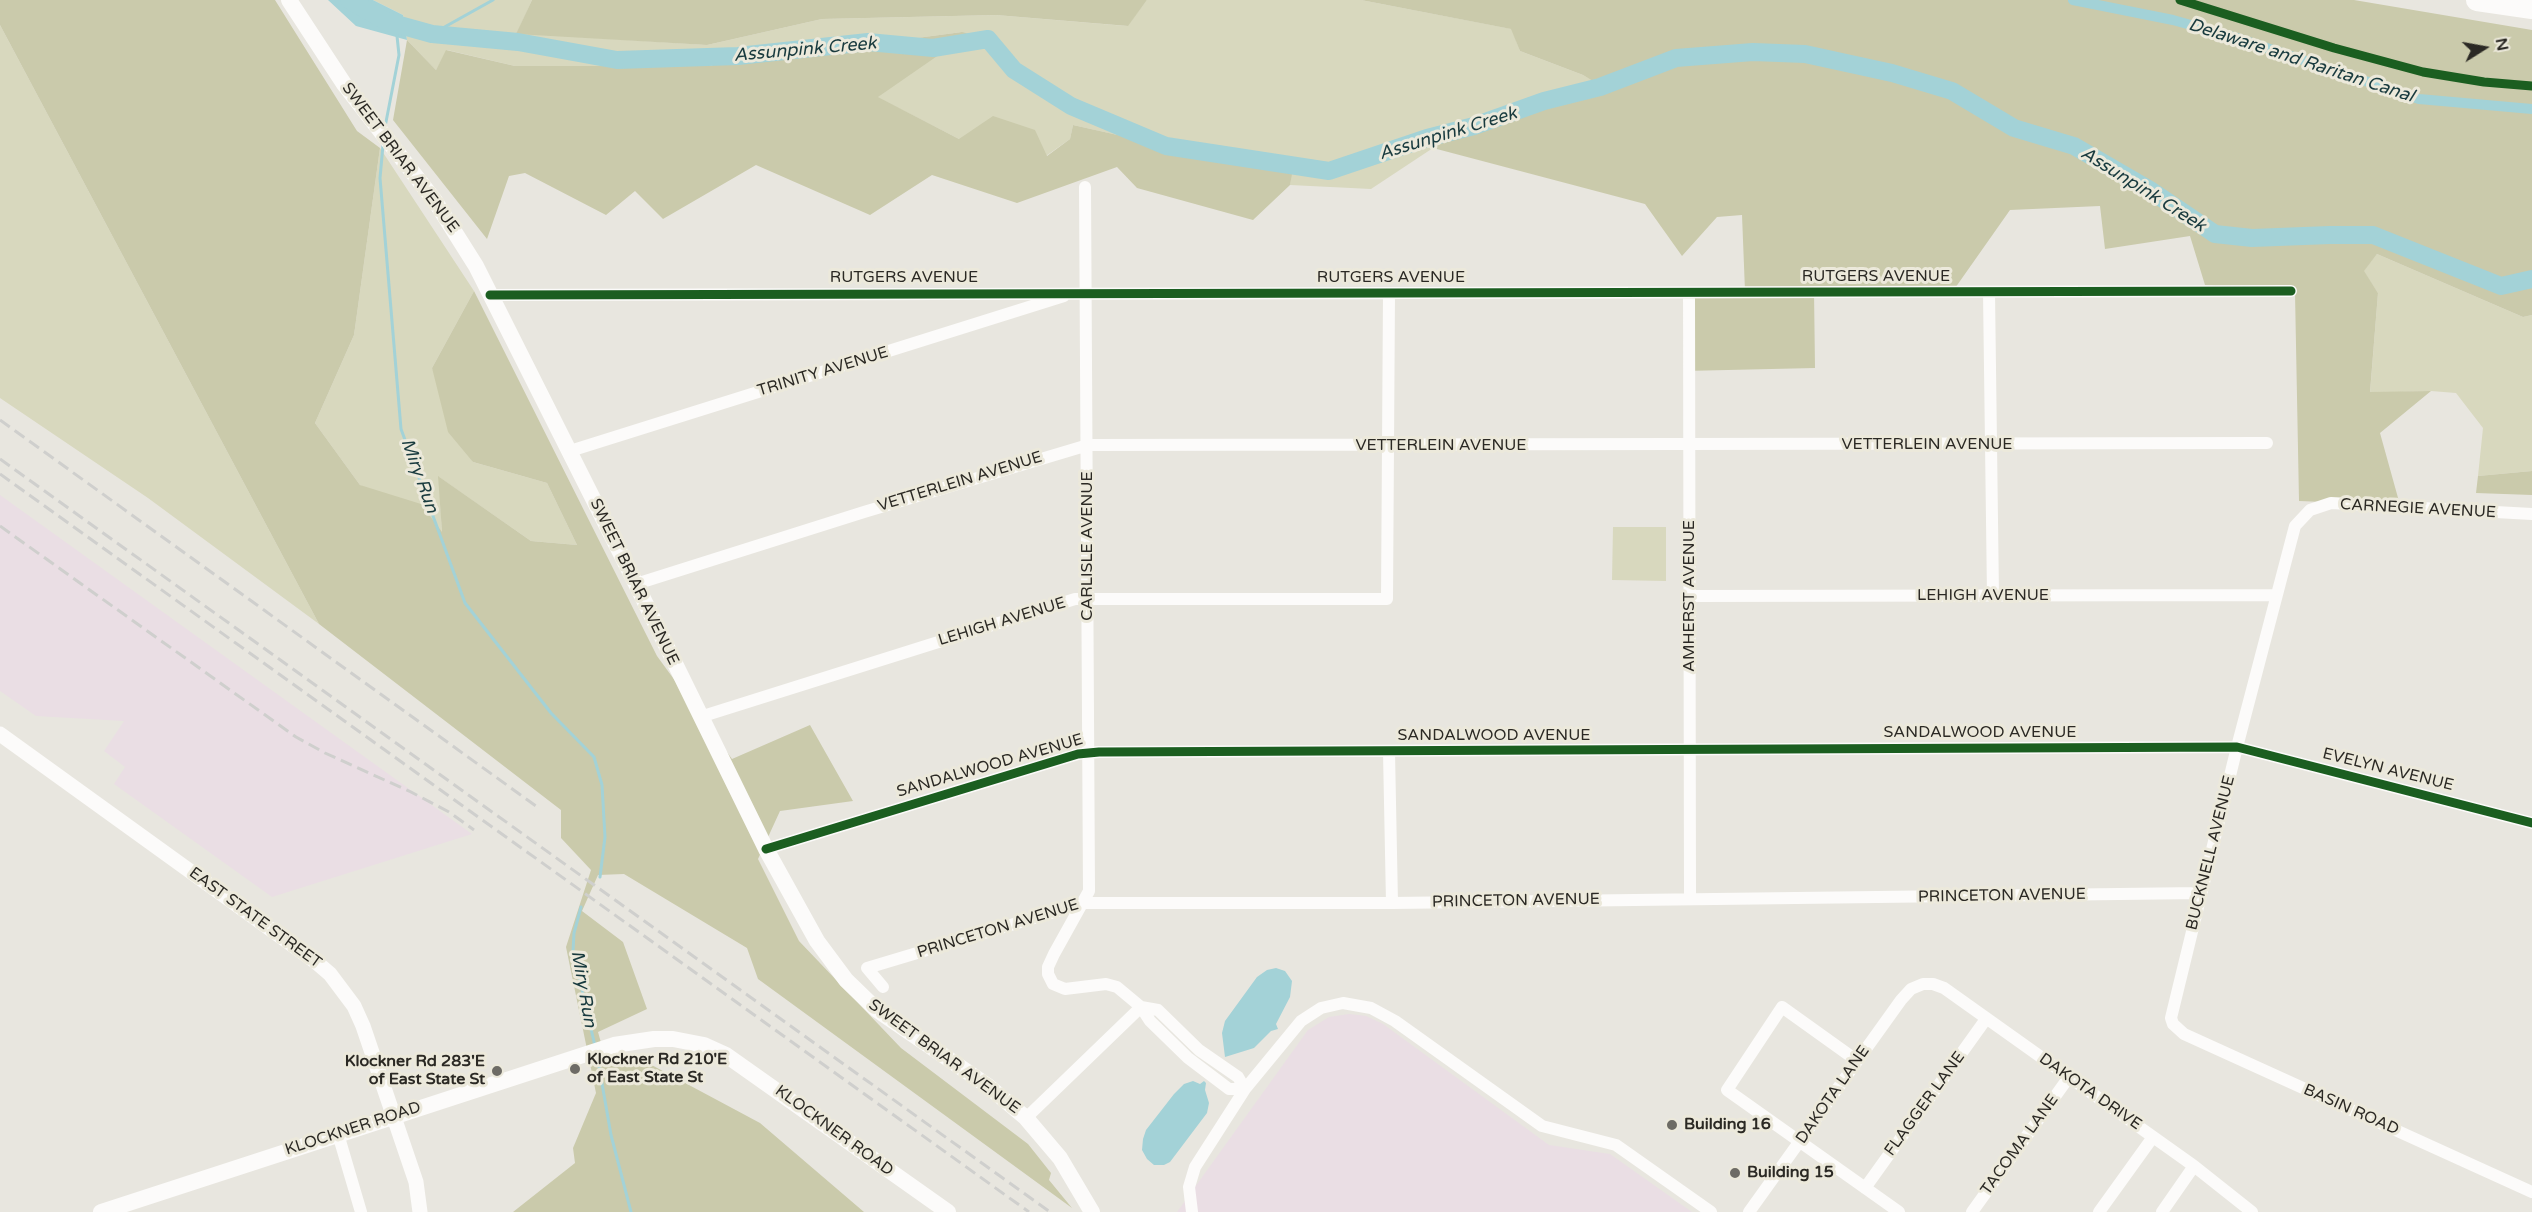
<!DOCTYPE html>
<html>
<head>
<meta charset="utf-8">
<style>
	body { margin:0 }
	#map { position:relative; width:2532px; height:1212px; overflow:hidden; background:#e8e6df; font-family:"Varela Round",sans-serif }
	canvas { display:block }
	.north { position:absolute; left:2454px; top:18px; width:60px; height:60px; -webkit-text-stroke:4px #ece9db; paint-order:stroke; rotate:79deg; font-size:16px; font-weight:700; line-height:24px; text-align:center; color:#2b2924 }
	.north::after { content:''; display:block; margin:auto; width:21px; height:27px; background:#2b2924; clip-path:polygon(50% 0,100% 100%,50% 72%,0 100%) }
</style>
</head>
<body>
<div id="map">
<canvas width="2532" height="1212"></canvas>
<div class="north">N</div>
</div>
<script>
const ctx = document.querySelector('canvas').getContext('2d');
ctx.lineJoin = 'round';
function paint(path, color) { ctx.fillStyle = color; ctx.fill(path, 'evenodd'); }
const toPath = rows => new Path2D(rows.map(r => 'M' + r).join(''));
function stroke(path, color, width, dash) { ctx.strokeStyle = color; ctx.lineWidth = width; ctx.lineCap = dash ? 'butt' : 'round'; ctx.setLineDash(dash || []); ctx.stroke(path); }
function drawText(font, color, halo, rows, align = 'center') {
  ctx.font = font + ' "Varela Round",sans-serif'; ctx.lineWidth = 6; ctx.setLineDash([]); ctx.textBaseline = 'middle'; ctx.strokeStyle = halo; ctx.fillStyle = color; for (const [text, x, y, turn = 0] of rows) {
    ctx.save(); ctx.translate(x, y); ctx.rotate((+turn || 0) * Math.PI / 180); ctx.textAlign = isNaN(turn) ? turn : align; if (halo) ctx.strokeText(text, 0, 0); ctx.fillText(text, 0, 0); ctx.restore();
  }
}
const industrial = toPath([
	[0,495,472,834,272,897,114,784,125,767,104,751,124,721,36,716,0,691],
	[1349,1014,1366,1016,1383,1024,1549,1145,1610,1154,1692,1212,1177,1212,1308,1030,1329,1017]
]);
const green = toPath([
	[373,0,532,0,517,33,707,45,822,19,996,15,1127,26,1147,0,1361,0,1512,29,1520,51,1583,75,1605,88,1537,112,1493,111,1452,127,1433,148,1371,189,1290,185,1291,174,1073,125,1070,139,1046,156,959,139,877,97,962,32,706,66,515,66,447,50,436,70,407,40,403,15],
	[0,25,319,624,148,498,0,398],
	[380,148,474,291,432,368,473,462,547,483,577,545,531,541,439,477,442,533,360,485,315,423,354,335],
	[2377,254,2523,317,2532,315,2532,471,2478,476,2483,428,2456,393,2431,391,2370,393,2378,293,2363,271],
	[1613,527,1666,527,1666,581,1612,580]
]);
const forest = toPath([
	[0,0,275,0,357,131,380,148,354,335,315,423,360,485,421,504,442,532,438,476,531,541,577,545,547,483,473,462,448,432,432,368,474,291,657,656,732,759,810,725,853,801,780,811,758,859,799,941,901,1048,1028,1144,1051,1173,1049,1180,1072,1208,758,979,747,948,624,874,598,875,582,911,623,942,647,1009,598,1032,607,1064,646,1062,760,1123,864,1212,513,1212,575,1163,573,1148,596,1093,566,947,591,870,561,838,561,810,319,624,0,25],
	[532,0,1147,0,1128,26,996,15,822,19,707,45,516,34],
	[1361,0,2354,0,2532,30,2532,315,2523,317,2377,254,2364,271,2378,293,2370,392,2431,391,2380,433,2400,505,2299,501,2295,293,2205,285,2190,236,2105,249,2100,206,2010,210,1953,291,1814,291,1815,368,1684,371,1683,292,1745,291,1742,215,1717,217,1682,256,1645,204,1433,148,1452,127,1493,111,1537,112,1604,88,1583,75,1520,51,1511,29],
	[962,32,969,34,878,97,959,139,993,116,1035,130,1047,156,1070,139,1073,125,1292,174,1290,185,1253,220,1137,188,1117,167,1017,203,932,175,870,215,756,165,663,219,635,191,606,215,525,173,509,176,487,239,393,120,407,40,436,70,446,50,515,66,706,66],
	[2532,471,2532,495,2476,493,2478,476]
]);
const water = toPath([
	[328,0,373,0,403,15,407,40,356,26],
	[1276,968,1285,971,1292,981,1290,997,1276,1024,1278,1029,1271,1031,1254,1048,1225,1057,1222,1033,1225,1021,1257,977,1267,970],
	[1193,1081,1200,1084,1204,1081,1206,1083,1205,1090,1209,1103,1207,1113,1170,1162,1164,1165,1154,1165,1147,1159,1142,1150,1143,1139,1146,1130,1174,1094,1184,1084]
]);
const stream = toPath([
	[432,34,493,0],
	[385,127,399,55,397,36],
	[383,145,380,178,401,429,465,603,551,713,594,757,602,785,605,837,600,877],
	[581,907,574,933,573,951,595,1046],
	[597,1055,611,1135,631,1212]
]);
const canal = toPath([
	[2073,0,2173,20,2237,38,2419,99,2532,109]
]);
const river = toPath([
	[349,0,385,21,432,34,518,42,617,60,738,56,868,42,933,48,988,39,1014,70,1071,106,1166,146,1329,171,1427,138,1474,126,1544,101,1600,87,1676,58,1753,52,1805,54,1892,73,1952,91,2014,128,2074,146,2150,190,2215,234,2252,238,2330,235,2373,235,2501,286,2532,279]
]);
const minor = toPath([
	[1085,187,1089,891,1054,954,1048,967,1048,974,1053,984,1065,989,1106,984,1117,987,1141,1007,1150,1021,1188,1058,1229,1089,1245,1089],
	[1989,292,1993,596],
	[1689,293,1690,899],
	[490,295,2291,291],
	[570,451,1064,296],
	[2532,514,2331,503,2310,510,2295,526,2237,747,2171,1018,2173,1024,2184,1034,2532,1192],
	[636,584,864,512,1088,445,2267,443],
	[1690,596,2276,595],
	[700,717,1075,599,1387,599,1389,294],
	[1389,752,1392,903],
	[766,849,1078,754,1099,752,2237,747,2532,823],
	[883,987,867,968,1084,903,1392,903,2200,893],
	[1141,1007,1158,1010,1199,1050,1238,1077,1245,1089],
	[1856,1060,1782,1007,1727,1090,1899,1212],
	[1026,1118,1141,1007],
	[338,1134,361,1212],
	[1865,1188,1986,1019],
	[1192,1212,1189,1187,1195,1167,1245,1089,1301,1021,1321,1008,1343,1003,1371,1008,1395,1021,1542,1126,1616,1145,1711,1212],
	[1749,1212,1901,1000,1911,989,1923,984,1933,984,1944,988,2194,1166,2252,1212],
	[1972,1212,2069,1077],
	[2099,1212,2153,1137],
	[2162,1212,2194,1166]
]);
const tertiary = toPath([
	[0,734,316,962,330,974,354,1006,363,1026,416,1182,420,1212]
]);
const secondary = toPath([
	[289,0,344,84,435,201,476,266,636,584,766,849,817,941,846,980,877,1010,988,1086,1026,1118,1060,1158,1092,1212],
	[101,1212,614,1045,654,1039,673,1039,704,1045,726,1055,948,1212]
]);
const motorway = toPath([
	[2477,0,2532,8]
]);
const rail = toPath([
	[0,420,536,806],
	[0,459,1050,1212],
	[0,474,1029,1212],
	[0,526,296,737,325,753,411,792,449,812,474,830]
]);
const cycleway = toPath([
	[2180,0,2334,48,2423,72,2484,82,2532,86],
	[490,295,2291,291],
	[766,849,1078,754,1099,752,2237,747,2532,823]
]);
const markers = [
	[575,1069,6,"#6d6b65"],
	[497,1071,6,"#6d6b65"],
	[1672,1125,6,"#6d6b65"],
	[1735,1173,6,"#6d6b65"]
];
const streetNames = [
	["SWEET BRIAR AVENUE",400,158,53],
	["RUTGERS AVENUE",1876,277],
	["RUTGERS AVENUE",904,278],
	["RUTGERS AVENUE",1391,278],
	["TRINITY AVENUE",823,372,-17],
	["VETTERLEIN AVENUE",1927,445],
	["VETTERLEIN AVENUE",1441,446],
	["VETTERLEIN AVENUE",960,482,-17],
	["CARNEGIE AVENUE",2418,509,3],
	["CARLISLE AVENUE",1088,546,-90],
	["SWEET BRIAR AVENUE",634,582,64],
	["AMHERST AVENUE",1690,596,-90],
	["LEHIGH AVENUE",1983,596],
	["LEHIGH AVENUE",1002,622,-17],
	["SANDALWOOD AVENUE",1980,733],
	["SANDALWOOD AVENUE",1494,736],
	["SANDALWOOD AVENUE",990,766,-16],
	["EVELYN AVENUE",2388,770,14],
	["BUCKNELL AVENUE",2211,853,-76],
	["PRINCETON AVENUE",2002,896,-1],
	["PRINCETON AVENUE",1516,901,-1],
	["EAST STATE STREET",255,918,36],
	["PRINCETON AVENUE",998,929,-17],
	["SWEET BRIAR AVENUE",944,1057,36],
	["DAKOTA DRIVE",2090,1092,35],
	["DAKOTA LANE",1833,1095,-55],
	["FLAGGER LANE",1925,1104,-54],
	["BASIN ROAD",2351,1110,24],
	["KLOCKNER ROAD",353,1129,-18],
	["KLOCKNER ROAD",834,1131,36],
	["TACOMA LANE",2020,1145,-54]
];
const poiNames = [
	["Klockner Rd 210'E",587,1060],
	["of East State St",587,1078],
	["Klockner Rd 283'E",485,1062,"right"],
	["of East State St",485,1080,"right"],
	["Building 16",1684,1125],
	["Building 15",1747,1173]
];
const waterNames = [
	["Assunpink Creek",805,50,-5],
	["Delaware and Raritan Canal",2301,61,18],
	["Assunpink Creek",1448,134,-17],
	["Assunpink Creek",2143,190,32],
	["Miry Run",419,476,70],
	["Miry Run",583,989,80]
];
paint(industrial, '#eadee4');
paint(green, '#d8d8be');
paint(forest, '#cacaab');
paint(water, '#a3d2d7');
stroke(stream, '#a3d2d7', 3);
stroke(canal, '#a3d2d7', 10);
stroke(river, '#a3d2d7', 18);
stroke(minor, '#fcfbfa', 12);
stroke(tertiary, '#fcfbfa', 15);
stroke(secondary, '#fcfbfa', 16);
stroke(motorway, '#fcfbfa', 22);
stroke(rail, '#cfcfcd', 3, [12, 6]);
stroke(cycleway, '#1b5e20', 9);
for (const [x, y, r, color] of markers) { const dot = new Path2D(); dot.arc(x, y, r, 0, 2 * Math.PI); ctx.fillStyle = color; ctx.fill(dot); stroke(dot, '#ece9db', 2); }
drawText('16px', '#2b2924', '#ece9db', streetNames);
drawText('bold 16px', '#2b2924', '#ece9db', poiNames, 'left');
drawText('italic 18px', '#183a3e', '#ece9db', waterNames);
</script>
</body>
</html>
